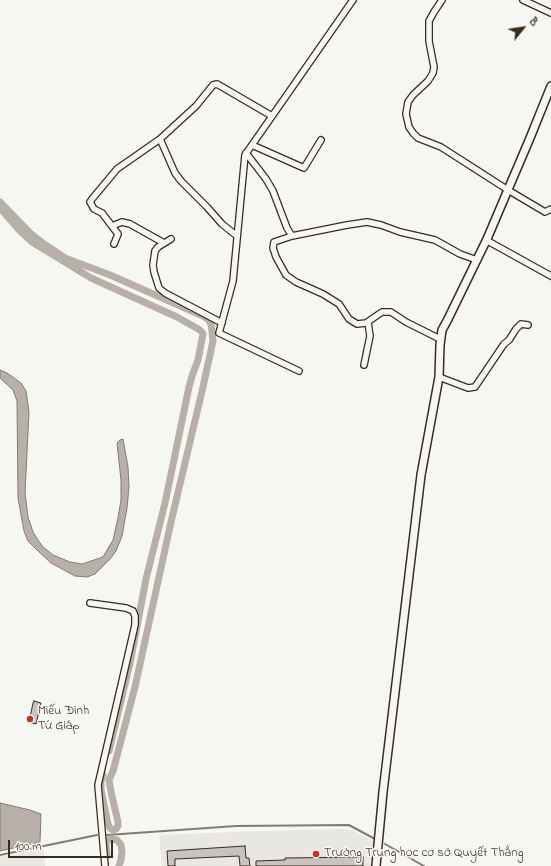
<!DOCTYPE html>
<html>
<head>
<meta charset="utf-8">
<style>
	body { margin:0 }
	#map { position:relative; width:551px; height:866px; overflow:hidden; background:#f6f6f2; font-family:"Indie Flower",sans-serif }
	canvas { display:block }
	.north { position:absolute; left:503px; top:8px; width:40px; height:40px; -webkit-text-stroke:3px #f6f6f2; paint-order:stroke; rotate:60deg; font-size:11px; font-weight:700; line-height:16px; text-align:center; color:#3b2a1e }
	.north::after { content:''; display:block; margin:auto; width:14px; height:18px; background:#3b2a1e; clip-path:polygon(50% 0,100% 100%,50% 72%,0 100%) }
	.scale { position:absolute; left:8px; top:840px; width:105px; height:18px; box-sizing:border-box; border:2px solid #3b2a1e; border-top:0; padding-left:5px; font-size:12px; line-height:14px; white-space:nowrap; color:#3b2a1e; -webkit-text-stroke:3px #f6f6f2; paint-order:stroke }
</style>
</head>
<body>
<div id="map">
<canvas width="551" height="866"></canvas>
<div class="north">B</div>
<div class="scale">100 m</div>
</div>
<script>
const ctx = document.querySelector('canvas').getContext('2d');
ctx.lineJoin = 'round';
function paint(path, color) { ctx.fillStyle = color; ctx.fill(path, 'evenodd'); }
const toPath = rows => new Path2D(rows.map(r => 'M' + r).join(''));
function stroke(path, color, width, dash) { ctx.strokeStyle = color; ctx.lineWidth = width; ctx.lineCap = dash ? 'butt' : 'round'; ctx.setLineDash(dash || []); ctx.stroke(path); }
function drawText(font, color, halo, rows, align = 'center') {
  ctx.font = font + ' "Indie Flower",sans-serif'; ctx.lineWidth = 3; ctx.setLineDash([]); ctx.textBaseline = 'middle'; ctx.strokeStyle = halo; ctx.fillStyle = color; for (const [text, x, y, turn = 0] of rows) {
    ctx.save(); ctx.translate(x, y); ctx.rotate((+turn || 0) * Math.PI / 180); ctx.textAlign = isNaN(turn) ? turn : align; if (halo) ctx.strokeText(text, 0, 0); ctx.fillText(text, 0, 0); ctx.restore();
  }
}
const built = toPath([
	[344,829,352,830,374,841,371,866,162,866,159,835,258,831],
	[44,849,45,866,0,866,0,857]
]);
const water = toPath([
	[0,370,7,373,21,383,26,391,29,412,25,493,28,517,33,532,38,540,43,547,53,555,70,562,82,564,103,557,107,550,113,540,118,518,121,500,121,480,117,443,120,440,123,439,128,467,129,487,127,508,122,536,116,551,110,559,95,574,87,577,75,576,51,563,38,551,28,541,24,531,18,498,17,401,13,390,0,378,0,370],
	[0,803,30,810,41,814,40,842,0,851,0,803]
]);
const stream = toPath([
	[107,835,236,826,349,825,375,839],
	[385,844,424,866],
	[0,855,97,835]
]);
const canal = toPath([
	[0,202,30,233,44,244,65,258,110,275,203,316,208,319,211,324,212,331,213,341,203,387,171,522,135,687,113,771,109,780,111,792,118,822,118,826,116,829,113,830,110,828,108,824,101,790,101,781,103,775],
	[0,208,19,230,32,242,91,278,177,317,200,330,203,334,198,360,192,376,189,387,165,503,146,579,130,663,109,751],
	[107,856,106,842,110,839,117,840,121,845,122,851,121,860,119,866]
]);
const building = toPath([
	[34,701,41,703,36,724,29,722,33,703,34,701],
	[245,846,246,858,249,858,250,866,240,866,239,856,175,859,175,866,168,866,167,851,245,846],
	[363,857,363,866,256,866,256,861,285,860,285,858,363,857]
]);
const minor = toPath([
	[442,0,434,12,429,21,429,41,434,67,433,73,428,81,413,95,408,102,406,114,409,127,413,133,418,138,441,147,508,190,545,212,551,209],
	[523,0,551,13],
	[160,139,175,173,181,181,207,207,222,224,237,236],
	[252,145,304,168,321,140],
	[246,153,266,179,273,191,287,228,292,236,347,225,367,222,381,225,400,232,435,240,460,254,477,260],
	[112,226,122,222,130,224,164,243],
	[292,236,274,242,273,248,276,257,286,275,296,282,323,294,339,304,349,319,357,324,366,323,382,312,391,312,406,322,440,339],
	[171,239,158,247,155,251,153,265,154,272,159,288,165,293,222,323],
	[486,240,551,276],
	[114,244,118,234,102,213,94,209,90,202,92,199,117,169,160,139,196,106,213,85,217,84,272,116],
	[364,365,370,336,368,322],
	[299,371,219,333,233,281,245,155,353,0],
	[439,377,468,388,475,387,504,344,509,340,516,329,521,324,528,325],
	[90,603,126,608,133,611,135,616,135,625,98,785,105,866]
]);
const tertiary = toPath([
	[376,866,383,792,421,475,439,377,440,345,442,330,447,321,487,239,530,138,551,86]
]);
const markers = [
	[30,719,4,"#c8321e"],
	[316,854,4,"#c8321e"]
];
const poiNames = [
	["Miếu Đình",38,712],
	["Tứ Giáp",38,727],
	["Trường Trung học cơ sở Quyết Thắng",324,854]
];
paint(built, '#e8e7e2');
paint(water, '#b6b0a9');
stroke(water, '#857a71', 1);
stroke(stream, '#857a71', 2);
stroke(canal, '#b6b0a9', 7);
paint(building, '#c8c3be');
stroke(building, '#3b2a1e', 1);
stroke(minor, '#3b2a1e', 8);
stroke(tertiary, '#3b2a1e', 10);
stroke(minor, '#f6f6f2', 5.5);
stroke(tertiary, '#f6f6f2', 7);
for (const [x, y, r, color] of markers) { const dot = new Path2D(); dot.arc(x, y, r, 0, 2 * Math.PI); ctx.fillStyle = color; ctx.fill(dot); stroke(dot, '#f6f6f2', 1.5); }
drawText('13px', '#3b2a1e', '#f6f6f2', poiNames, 'left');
</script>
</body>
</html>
